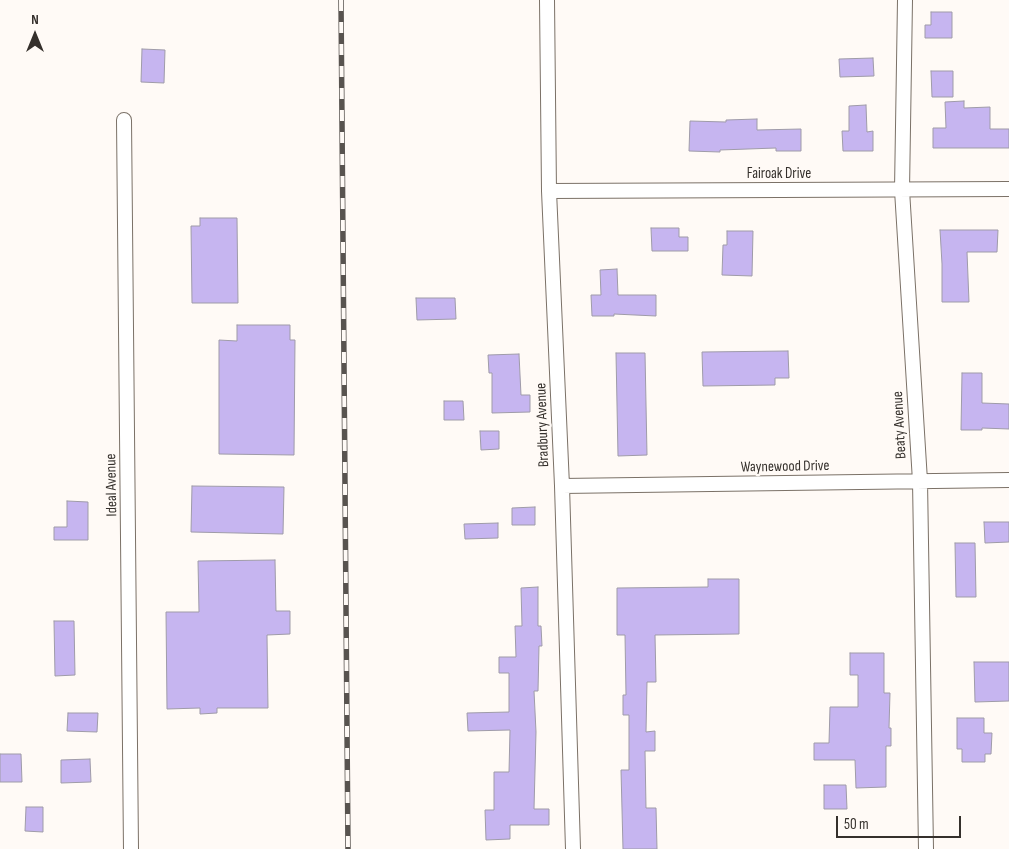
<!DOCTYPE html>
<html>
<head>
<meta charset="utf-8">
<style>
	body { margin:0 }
	#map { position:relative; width:1009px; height:849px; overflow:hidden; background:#fffaf6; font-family:"Sofia Sans Condensed",sans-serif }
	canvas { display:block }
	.north { position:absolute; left:10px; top:10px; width:50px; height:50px; -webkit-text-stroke:4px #fffaf6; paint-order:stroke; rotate:0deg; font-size:14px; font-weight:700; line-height:20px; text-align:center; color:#35302c }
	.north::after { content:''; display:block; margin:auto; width:18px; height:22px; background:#35302c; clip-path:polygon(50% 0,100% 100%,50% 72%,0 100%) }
	.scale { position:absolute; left:836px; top:816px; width:125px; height:22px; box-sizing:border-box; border:2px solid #35302c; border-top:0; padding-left:6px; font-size:15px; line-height:18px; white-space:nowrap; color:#35302c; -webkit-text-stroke:4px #fffaf6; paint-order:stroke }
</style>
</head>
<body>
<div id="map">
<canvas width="1009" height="849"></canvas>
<div class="north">N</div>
<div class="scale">50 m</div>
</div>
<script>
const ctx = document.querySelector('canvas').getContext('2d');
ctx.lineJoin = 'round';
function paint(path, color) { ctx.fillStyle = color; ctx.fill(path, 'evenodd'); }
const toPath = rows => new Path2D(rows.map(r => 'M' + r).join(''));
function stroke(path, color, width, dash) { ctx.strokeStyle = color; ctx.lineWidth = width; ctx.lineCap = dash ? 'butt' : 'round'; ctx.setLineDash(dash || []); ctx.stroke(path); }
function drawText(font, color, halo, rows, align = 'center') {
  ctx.font = font + ' "Sofia Sans Condensed",sans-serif'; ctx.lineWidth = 4.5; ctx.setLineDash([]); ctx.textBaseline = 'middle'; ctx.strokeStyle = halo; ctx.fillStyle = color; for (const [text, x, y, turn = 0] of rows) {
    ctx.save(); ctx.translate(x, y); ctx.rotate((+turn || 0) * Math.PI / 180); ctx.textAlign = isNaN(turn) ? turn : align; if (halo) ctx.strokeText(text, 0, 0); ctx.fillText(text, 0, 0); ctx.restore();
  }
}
const building = toPath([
	[931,12,952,12,952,38,925,38,925,25,931,25,931,12],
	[142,49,165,50,164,83,141,82,142,49],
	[873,58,874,76,840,77,839,59,873,58],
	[931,71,953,71,953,97,932,97,931,71],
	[964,101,964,108,990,107,990,129,1009,129,1009,148,933,148,933,128,946,128,945,102,964,101],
	[866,105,867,132,873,131,873,151,843,151,842,131,849,131,849,106,866,105],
	[757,119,757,130,801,129,801,151,776,151,776,148,720,150,720,152,689,151,690,121,726,122,726,120,757,119],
	[200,218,237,218,238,303,192,303,191,226,200,226,200,218],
	[651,228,679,228,679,237,688,237,688,251,652,251,651,228],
	[940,230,998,230,997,252,967,252,969,302,942,302,942,264,940,230],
	[727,231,753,231,752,276,722,275,723,245,727,245,727,231],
	[617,269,618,295,656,295,656,316,614,314,614,316,592,316,591,295,601,295,600,270,617,269],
	[416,298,455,298,456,319,417,320,416,298],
	[237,325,290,325,290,340,295,340,294,455,219,454,219,340,237,341,237,325],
	[788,351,789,378,775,378,775,385,703,386,702,352,788,351],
	[616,353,645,353,647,455,618,456,616,353],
	[519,354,521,395,530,395,530,412,492,413,492,373,489,373,488,355,519,354],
	[962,373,982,373,982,403,1009,404,1009,429,982,428,982,430,961,430,962,373],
	[444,401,463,401,464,420,444,420,444,401],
	[480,431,499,431,499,449,481,450,480,431],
	[192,486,284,487,283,534,191,532,192,486],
	[67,501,88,502,88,540,54,540,54,527,67,527,67,501],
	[535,507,535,525,512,525,512,508,535,507],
	[984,522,1009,522,1009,542,985,543,984,522],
	[498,523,498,538,465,539,464,524,498,523],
	[955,543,975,543,976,597,956,597,955,543],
	[275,560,276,611,290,611,290,634,267,635,268,708,217,708,217,713,200,714,200,708,167,709,166,612,199,612,198,561,275,560],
	[708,579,739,579,739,634,655,635,656,682,647,682,646,732,655,731,655,751,645,751,646,808,656,808,657,849,623,849,621,770,629,770,629,715,623,715,623,695,626,695,625,635,617,635,617,588,708,587,708,579],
	[538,587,538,626,541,626,542,646,539,646,538,691,534,691,536,732,534,809,549,809,549,825,510,825,510,839,486,840,485,810,494,810,494,772,509,772,510,730,468,731,467,713,509,712,509,673,499,673,499,657,516,657,515,626,522,626,521,588,538,587],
	[54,621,74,621,75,675,55,676,54,621],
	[850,653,884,653,884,693,890,693,889,728,891,728,891,746,886,746,886,787,856,788,855,760,814,760,814,743,829,743,830,707,858,707,858,675,850,675,850,653],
	[974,662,1009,662,1009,701,975,702,974,662],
	[68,713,98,713,97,732,67,731,68,713],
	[957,718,984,718,984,733,992,733,991,754,985,754,985,762,962,762,962,749,957,749,957,718],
	[0,754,21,754,22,782,0,782,0,754],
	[90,759,91,782,61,783,61,760,90,759],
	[824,785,846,785,847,809,824,809,824,785],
	[26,807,43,807,43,832,25,831,26,807]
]);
const minor = toPath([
	[547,0,549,191,562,486,573,849],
	[905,0,902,190,920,481,926,849],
	[124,120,131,849],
	[549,191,1009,189],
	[562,486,1009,480]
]);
const rail = toPath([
	[341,0,348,849]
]);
const streetNames = [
	["Fairoak Drive",779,174],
	["Bradbury Avenue",543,425,-92],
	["Beaty Avenue",900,425,-93],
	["Waynewood Drive",785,467,-1],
	["Ideal Avenue",112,485,-91]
];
paint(building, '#c6b5f0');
stroke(building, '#9f9ba8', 1);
stroke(minor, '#7b7167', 16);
stroke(minor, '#fff', 14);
stroke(rail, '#58534f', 5.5);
stroke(rail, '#fffaf6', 4, [11]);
drawText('15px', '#35302c', '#fffaf6', streetNames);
</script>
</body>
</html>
